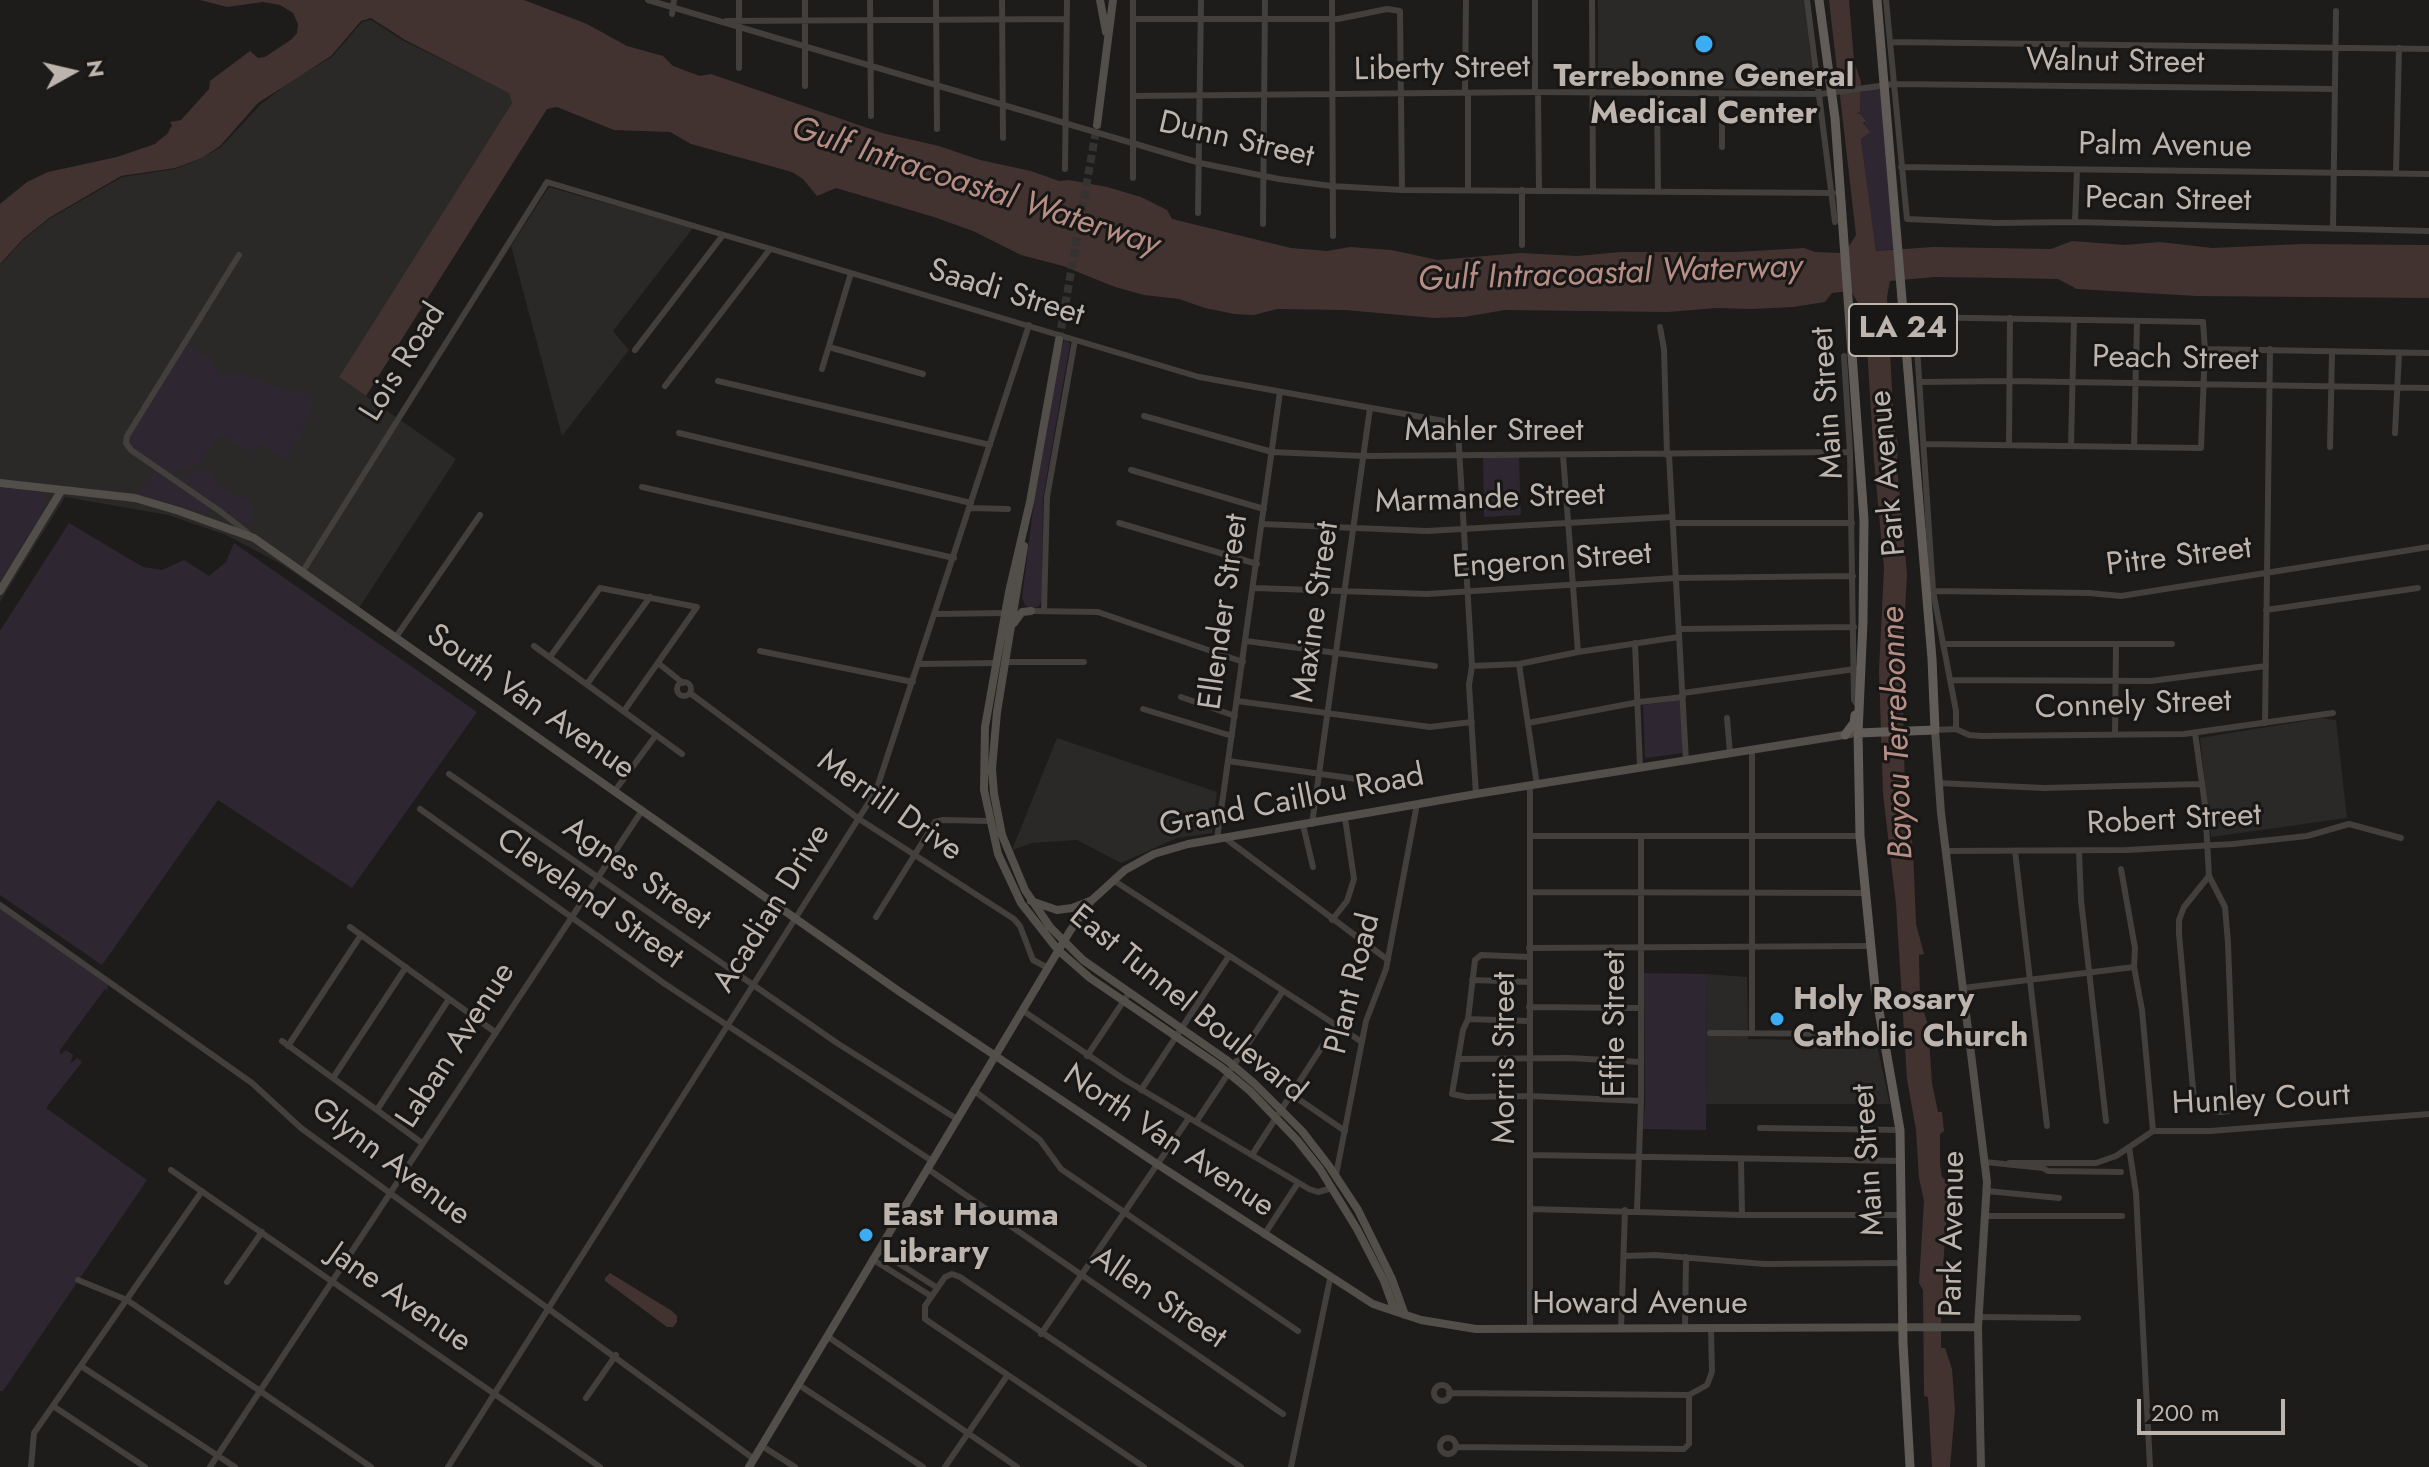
<!DOCTYPE html>
<html>
<head>
<meta charset="utf-8">
<style>
	body { margin:0 }
	#map { position:relative; width:2429px; height:1467px; overflow:hidden; background:#1d1c1b; font-family:Jost,sans-serif }
	canvas { display:block }
	.north { position:absolute; left:32px; top:32px; width:80px; height:80px; -webkit-text-stroke:6px #181716; paint-order:stroke; rotate:82deg; font-size:22px; font-weight:700; line-height:32px; text-align:center; color:#bcb4ad }
	.north::after { content:''; display:block; margin:auto; width:28px; height:36px; background:#bcb4ad; clip-path:polygon(50% 0,100% 100%,50% 72%,0 100%) }
	.scale { position:absolute; left:2137px; top:1399px; width:148px; height:36px; box-sizing:border-box; border:4px solid #bcb4ad; border-top:0; padding-left:10px; font-size:24px; line-height:28px; white-space:nowrap; color:#bcb4ad; -webkit-text-stroke:6px #181716; paint-order:stroke }
</style>
</head>
<body>
<div id="map">
<canvas width="2429" height="1467"></canvas>
<div class="north">N</div>
<div class="scale">200 m</div>
</div>
<script>
const ctx = document.querySelector('canvas').getContext('2d');
ctx.lineJoin = 'round';
function paint(path, color) { ctx.fillStyle = color; ctx.fill(path, 'evenodd'); }
const toPath = rows => new Path2D(rows.map(r => 'M' + r).join(''));
function stroke(path, color, width, dash) { ctx.strokeStyle = color; ctx.lineWidth = width; ctx.lineCap = dash ? 'butt' : 'round'; ctx.setLineDash(dash || []); ctx.stroke(path); }
function drawText(font, color, halo, rows, align = 'center') {
  ctx.font = font + ' Jost,sans-serif'; ctx.lineWidth = 6; ctx.setLineDash([]); ctx.textBaseline = 'middle'; ctx.strokeStyle = halo; ctx.fillStyle = color; for (const [text, x, y, turn = 0] of rows) {
    ctx.save(); ctx.translate(x, y); ctx.rotate((+turn || 0) * Math.PI / 180); ctx.textAlign = isNaN(turn) ? turn : align; if (halo) ctx.strokeText(text, 0, 0); ctx.fillText(text, 0, 0); ctx.restore();
  }
}
const built = toPath([
	[1598,0,1804,0,1815,89,1598,88],
	[371,20,404,41,510,93,512,103,339,377,456,459,355,614,281,564,226,535,168,515,65,497,0,602,0,265,23,240,49,219,122,177,175,169,202,158,221,147,260,105,291,81,332,57,362,22],
	[549,187,693,228,613,331,629,350,562,436,511,246],
	[2322,718,2336,720,2347,818,2211,837,2200,738],
	[1057,738,1217,792,1212,833,1177,838,1121,863,1077,840,1032,843,1012,850],
	[1707,974,1747,977,1748,1039,1876,1041,1890,1104,1706,1104]
]);
const green = toPath([
	[1884,85,1896,249,1876,251,1861,139,1865,121,1860,115,1856,114,1860,110,1861,89],
	[1065,338,1070,344,1043,498,1042,601,1038,607,1031,608,1025,605,1022,598,1034,502,1060,353],
	[187,344,209,359,221,374,248,376,293,393,309,391,311,395,311,408,300,436,284,461,262,443,254,452,248,447,245,450,221,434,199,464,170,474,132,447,129,438],
	[1483,457,1519,457,1521,515,1484,517],
	[155,470,205,504,209,508,210,514,136,495],
	[203,470,212,473,211,479,225,489,239,498,244,496,249,501,253,510,252,524,247,526,181,480,189,471],
	[0,487,40,492,47,497,40,517,0,580],
	[69,523,143,567,162,570,184,560,209,576,226,562,234,543,477,712,352,888,218,800,102,965,0,895,0,631],
	[1681,700,1683,753,1645,758,1643,705],
	[0,908,108,985,107,991,105,989,60,1050,60,1055,66,1050,73,1055,70,1064,77,1058,82,1062,46,1108,147,1180,3,1391,0,1391],
	[1644,973,1707,974,1706,1130,1643,1129,1645,1103]
]);
const water = toPath([
	[200,0,524,0,587,24,627,46,663,56,673,66,700,76,711,74,882,133,939,146,980,160,1031,171,1059,181,1069,180,1107,187,1141,197,1167,210,1172,219,1291,248,1327,251,1350,247,1391,250,1438,260,1521,253,1577,256,1621,252,1737,252,1804,248,1815,252,1840,253,1849,246,1856,235,1829,0,1849,0,1854,61,1861,82,1860,111,1856,114,1860,114,1866,121,1863,123,1870,132,1861,139,1876,251,1933,247,2051,249,2072,241,2125,245,2160,242,2212,248,2302,244,2429,245,2429,298,2196,296,2077,289,2058,279,2005,278,1935,277,1890,281,1887,297,1894,426,1898,444,1897,466,1907,574,1902,664,1905,792,1913,849,1916,924,1924,954,1919,955,1920,1000,1928,1025,1932,1083,1938,1112,1942,1112,1944,1131,1940,1134,1940,1164,1942,1177,1949,1183,1943,1267,1943,1296,1947,1297,1946,1311,1941,1316,1941,1348,1945,1348,1952,1369,1955,1410,1950,1467,1932,1467,1928,1397,1924,1396,1923,1290,1919,1283,1924,1201,1919,1178,1916,1130,1907,1079,1896,904,1883,794,1879,670,1884,568,1874,460,1865,315,1851,291,1832,293,1825,302,1793,307,1751,309,1716,308,1668,312,1505,310,1464,317,1434,318,1345,310,1277,309,1254,315,1234,314,1205,308,1179,299,1144,295,1115,287,1063,266,1021,255,973,231,934,217,836,188,817,196,803,179,792,172,691,144,670,132,614,130,557,107,547,109,366,396,339,377,512,103,509,93,405,40,371,18,361,21,331,56,258,103,220,146,202,158,175,168,121,176,49,218,23,239,0,264,0,204,27,182,48,172,117,157,155,144,168,133,172,125,170,122,181,120,209,89,210,81,250,51,258,58,265,57,292,39,297,33,298,24,293,13,280,5,263,2,227,7],
	[610,1273,672,1311,677,1316,677,1322,673,1327,667,1327,605,1281,605,1278]
]);
const secondaryTunnel = toPath([
	[1059,340,1097,125]
]);
const street = toPath([
	[648,0,1200,163,1279,179,1331,186,1402,190,1833,193],
	[805,0,805,86],
	[870,0,871,116],
	[936,0,937,129],
	[1002,0,1003,138],
	[1332,0,1333,236],
	[1592,0,1593,191],
	[1807,0,1835,222],
	[1886,0,1907,219,1996,223,2075,222,2429,231],
	[672,14,674,0],
	[1133,19,1338,19,1387,9,1400,11,1402,190],
	[726,21,1067,19],
	[1891,42,2429,49],
	[739,68,739,0],
	[1535,92,1535,0],
	[1538,92,1539,191],
	[1465,93,1466,0],
	[1657,93,1658,191],
	[1722,93,1722,147],
	[1133,96,1535,92,1821,94,1894,84,2335,89],
	[1901,167,2429,174],
	[1065,169,1067,0],
	[2396,173,2399,48],
	[1133,178,1133,0],
	[1468,190,1468,93],
	[1522,190,1522,245],
	[1198,213,1201,0],
	[2075,222,2077,170],
	[1263,224,1265,0],
	[2333,229,2336,11],
	[239,255,127,436,126,443,131,450,221,512,248,533],
	[1660,327,1664,349,1667,455],
	[829,347,923,374],
	[2205,349,2429,353],
	[635,350,723,235],
	[1844,356,1850,452,1854,700,1859,707],
	[822,369,851,273],
	[718,381,990,445],
	[1920,382,2010,381,2429,388],
	[665,386,770,249],
	[1144,416,1272,452,1363,456,1850,452],
	[679,433,971,503],
	[2395,433,2399,353],
	[1924,444,2201,448,2205,349,2203,322,1915,317,1933,591,1956,711,1956,729],
	[2009,445,2010,318],
	[2071,446,2074,320],
	[2134,447,2137,321],
	[2330,447,2332,352],
	[1563,455,1578,652],
	[1669,455,1686,761],
	[1131,470,1264,509],
	[642,487,954,558],
	[970,508,1008,509],
	[1119,523,1257,564],
	[1673,523,1852,523],
	[1262,524,1427,531,1672,517],
	[303,571,547,182,1199,377,1455,423,1458,431,1472,666,1469,685,1476,794],
	[1254,588,1427,594,1676,578,1853,576],
	[1933,591,2089,593,2121,596,2429,547],
	[2266,610,2418,588],
	[1031,611,1098,612,1243,662],
	[1044,611,1047,497,1075,340],
	[935,614,1005,613],
	[1679,629,1854,627],
	[396,637,480,515],
	[1246,641,1435,666],
	[1635,643,1640,768],
	[1943,644,2172,644],
	[534,646,682,754],
	[760,651,913,682],
	[550,657,600,588,697,607,624,711],
	[1005,662,1084,662],
	[658,663,683,683],
	[919,664,996,663],
	[1519,664,1537,785],
	[1472,666,1519,664,1578,652,1679,637],
	[1951,680,2151,681,2266,666],
	'677 689a7 7 0 1 1 14 0a7 7 0 1 1-14 0Z',
	[587,684,650,597],
	[690,693,859,819,1014,919,1020,926,1033,960,1048,968],
	[1683,693,1855,669],
	[1181,697,1235,716],
	[1237,701,1430,727,1472,722],
	[1143,709,1232,736],
	[1727,718,1730,753],
	[1528,723,1639,702,1683,697],
	[2265,723,2270,349],
	[1935,730,1956,729,1969,735,1981,736,2184,734,2333,713],
	[2195,733,2205,805,2209,876,2184,907,2179,920,2179,934,2194,1100,2197,1106,2204,1110,2221,1112,2228,1111,2234,1102,2228,943,2225,907,2209,876],
	[2115,734,2116,645],
	[1752,750,1752,1033],
	[1228,761,1378,782],
	[449,774,837,1043,957,1119],
	[1938,783,2044,788,2202,784],
	[614,792,656,735],
	[420,809,665,984,932,1161],
	[1312,824,1370,408],
	[1303,825,1313,867],
	[1530,836,1860,836],
	[1225,838,1388,960],
	[1217,839,1280,392],
	[1945,851,2127,850,2233,844,2307,836,2349,824,2401,838],
	[2015,851,2047,1126],
	[2079,851,2081,900,2106,1121],
	[2121,869,2135,948,2134,967,2142,1010,2153,1131],
	[1113,880,1362,1042],
	[1530,892,1865,893],
	[0,905,252,1083,301,1128,754,1459],
	[876,917,935,822,943,820,989,821],
	[1332,920,1347,901,1354,879,1345,818],
	[350,927,495,1032],
	[1529,948,1870,946],
	[1529,957,1481,955,1475,960,1468,1019,1463,1030,1452,1094,1467,1097,1530,1096,1641,1101],
	[1472,980,1529,982],
	[1963,988,2134,967],
	[1529,1007,1640,1008],
	[1022,1010,1122,1078,1309,1189,1318,1192,1332,1188],
	[1468,1019,1529,1021],
	[1710,1033,1882,1034],
	[282,1041,422,1143],
	[288,1046,361,935],
	[1087,1056,1129,993],
	[1459,1059,1569,1058,1640,1062],
	[333,1078,406,967],
	[973,1090,1040,1140,1061,1169,1298,1331],
	[1141,1090,1229,956],
	[1291,1094,1345,1131],
	[377,1110,449,999],
	[1196,1122,1283,991],
	[1760,1128,1900,1130],
	[2129,1147,2136,1193,2150,1467],
	[1252,1155,1336,1025],
	[1530,1155,1902,1161],
	[1741,1160,1742,1215],
	[1985,1162,2043,1168,2048,1171,2121,1172],
	[2009,1163,2096,1163,2116,1156,2153,1131,2210,1131,2429,1114],
	[928,1169,1283,1414],
	[171,1170,600,1467],
	[1336,1175,1366,1021,1386,969,1417,804],
	[1987,1191,2059,1198],
	[1530,1209,1742,1215,1902,1215],
	[1637,1210,1641,1101,1641,837],
	[1987,1216,2122,1216],
	[1264,1235,1298,1183],
	[878,1250,936,1287],
	[1624,1256,1656,1255,1764,1264,1903,1263],
	[872,1259,931,1296],
	[78,1280,127,1300,371,1467],
	[227,1282,262,1232],
	[1978,1317,2078,1318],
	[1685,1328,1686,1257],
	[1530,1329,1530,786],
	[1621,1329,1625,1210],
	[1041,1334,1189,1118],
	[827,1336,1017,1467],
	[81,1366,235,1467],
	[799,1385,923,1467],
	'1434 1393a8 8 0 1 1 16 0a8 8 0 1 1-16 0Z',
	[1449,1393,1689,1395,1707,1385,1712,1372,1711,1328],
	[586,1398,616,1355],
	[53,1406,145,1467],
	'1440 1446a8 8 0 1 1 16 0a8 8 0 1 1-16 0Z',
	[762,1446,795,1467],
	[1456,1447,1684,1449,1689,1444,1689,1395],
	[31,1467,34,1433,202,1191],
	[210,1467,641,812],
	[448,1467,876,791,1029,325],
	[945,1467,1007,1376],
	[1144,1467,925,1319,925,1306,945,1277,952,1274,960,1277,1241,1467],
	[1291,1467,1330,1279]
]);
const secondary = toPath([
	[1100,0,1106,32],
	[1097,125,1113,0],
	[1059,340,1030,502,1009,592,985,727,984,790,998,854,1021,903,1058,950,1090,978,1221,1067,1250,1091,1297,1140,1320,1169,1357,1229,1384,1281,1395,1311],
	[0,483,135,498,179,511,254,538,900,992,1157,1164,1373,1304,1421,1320,1476,1329,1978,1327],
	[1024,546,997,712,992,769,994,794,1002,835,1025,890,1050,927,1083,960,1228,1061,1255,1084,1302,1131,1329,1166,1358,1210,1392,1279,1405,1315],
	[0,591,61,491],
	[1014,623,1022,612,1031,611],
	[1935,730,1941,813,1987,1182,1978,1327,1981,1467],
	[1031,901,1057,910,1072,908,1090,901],
	[749,1467,1070,931,1091,901,1125,870,1154,854,1188,844,1476,794,1850,734]
]);
const primary = toPath([
	[1819,0,1835,118,1864,520,1863,622,1858,733,1860,836,1875,988,1900,1130,1903,1343,1910,1467],
	[1858,733,1935,730,1932,659,1877,0],
	[1845,735,1854,723,1855,715]
]);
const markers = [
	[1704,44,10,"#3dadf3"],
	[1777,1019,8,"#3dadf3"],
	[866,1235,8,"#3dadf3"]
];
const shields = [
	[1903,330,108]
];
const shieldNames = [
	["LA 24",1903,330]
];
const streetNames = [
	["Walnut Street",2115,63,1],
	["Liberty Street",1442,70,-1],
	["Dunn Street",1236,141,13],
	["Palm Avenue",2165,147,1],
	["Pecan Street",2168,201,1],
	["Saadi Street",1006,294,17],
	["Peach Street",2175,360,1],
	["Lois Road",404,363,-58],
	["Main Street",1829,403,-94],
	["Mahler Street",1494,432],
	["Park Avenue",1889,473,-95],
	["Marmande Street",1490,500,-2],
	["Pitre Street",2179,558,-7],
	["Engeron Street",1552,562,-4],
	["Ellender Street",1225,612,-82],
	["Maxine Street",1317,612,-82],
	["South Van Avenue",530,703,35],
	["Connely Street",2133,706,-2],
	["Grand Caillou Road",1292,802,-11],
	["Merrill Drive",889,807,35],
	["Robert Street",2174,821,-3],
	["Agnes Street",636,875,35],
	["Cleveland Street",589,900,35],
	["Acadian Drive",773,909,-58],
	["Plant Road",1354,984,-76],
	["East Tunnel Boulevard",1187,1005,39],
	["Effie Street",1616,1024,-90],
	["Laban Avenue",457,1046,-57],
	["Morris Street",1506,1058,-90],
	["Hunley Court",2261,1101,-3],
	["North Van Avenue",1168,1142,34],
	["Main Street",1870,1160,-94],
	["Glynn Avenue",390,1163,37],
	["Park Avenue",1954,1234,-89],
	["Jane Avenue",399,1299,35],
	["Allen Street",1158,1299,34],
	["Howard Avenue",1640,1305]
];
const poiNames = [
	["Terrebonne General",1704,78,"center"],
	["Medical Center",1704,115,"center"],
	["Holy Rosary",1793,1001],
	["Catholic Church",1793,1038],
	["East Houma",882,1217],
	["Library",882,1254]
];
const waterNames = [
	["Gulf Intracoastal Waterway",975,188,18],
	["Gulf Intracoastal Waterway",1610,275,-2],
	["Bayou Terrebonne",1899,733,-92]
];
paint(built, '#2a2927');
paint(green, '#2e2630');
paint(water, '#423330');
stroke(secondaryTunnel, '#353331', 8, [8, 4]);
stroke(street, '#423f3c', 6);
stroke(secondary, '#524e4a', 8);
stroke(primary, '#615c58', 9);
for (const [x, y, r, color] of markers) { const dot = new Path2D(); dot.arc(x, y, r, 0, 2 * Math.PI); ctx.fillStyle = color; ctx.fill(dot); stroke(dot, '#181716', 3); }
for (const [x, y, w] of shields) { const box = new Path2D(); box.roundRect(x - w / 2, y - 26, w, 52, 6); ctx.fillStyle = '#181716'; ctx.fill(box); stroke(box, '#bcb4ad', 2); }
drawText('bold 30px', '#bcb4ad', null, shieldNames);
drawText('32px', '#bcb4ad', '#181716', streetNames);
drawText('bold 32px', '#bcb4ad', '#181716', poiNames, 'left');
drawText('italic 34px', '#b78e85', '#181716', waterNames);
</script>
</body>
</html>
